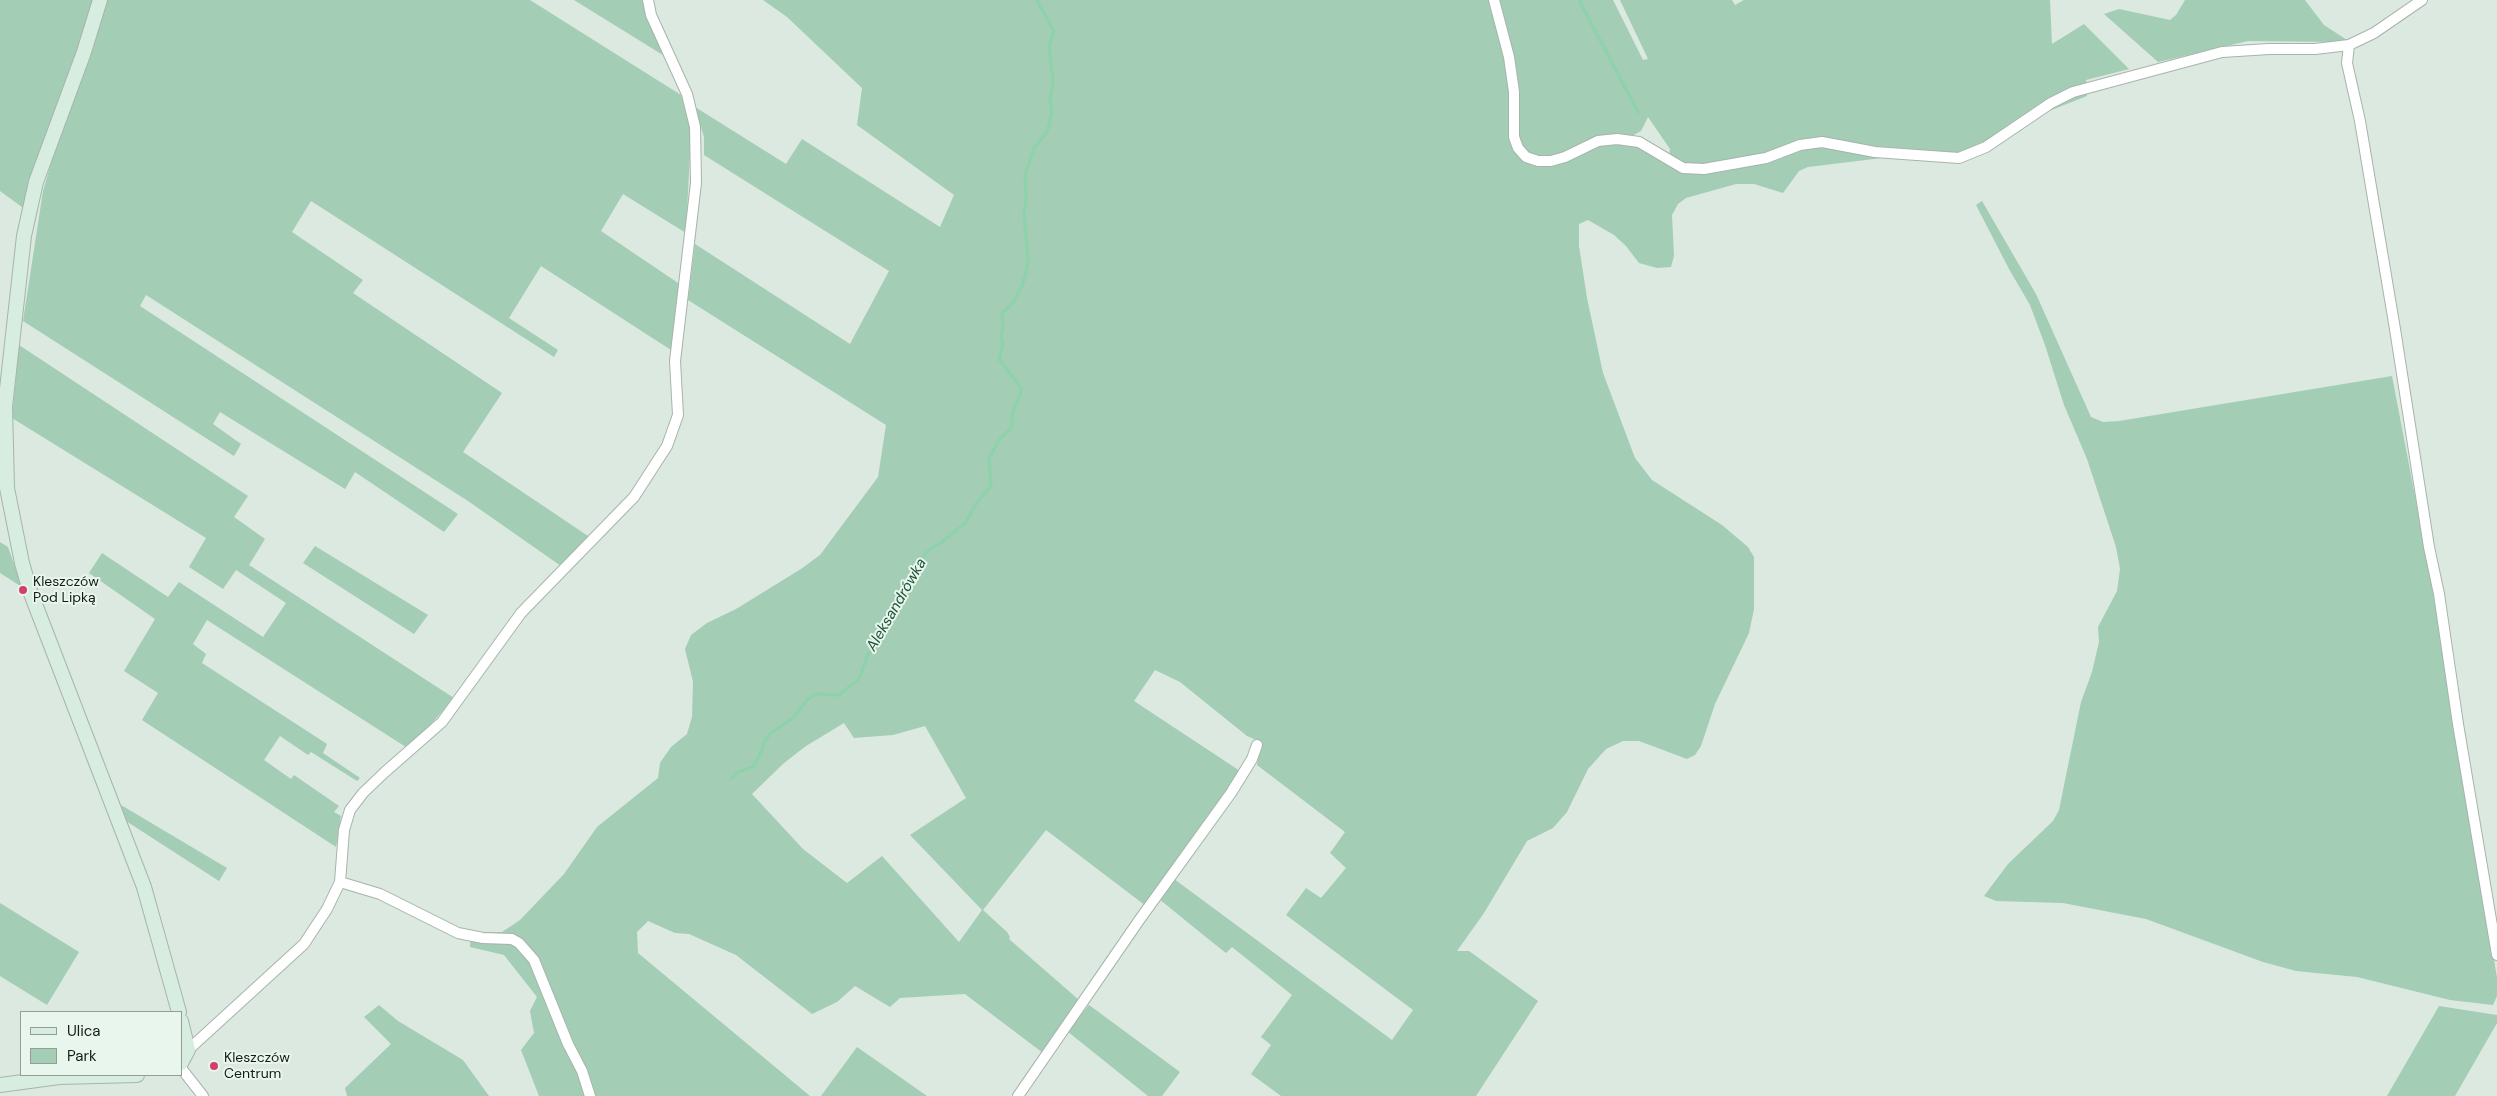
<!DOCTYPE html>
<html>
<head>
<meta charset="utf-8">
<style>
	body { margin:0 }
	#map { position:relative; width:2497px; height:1096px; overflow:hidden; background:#dbe9e0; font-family:"DM Sans",sans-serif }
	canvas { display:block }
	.legend { position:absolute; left:20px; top:1011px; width:162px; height:65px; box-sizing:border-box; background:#e8f6ed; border:1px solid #949e97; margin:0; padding:6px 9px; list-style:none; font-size:15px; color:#151a17 }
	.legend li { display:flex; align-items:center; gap:10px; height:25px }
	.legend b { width:25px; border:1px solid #949e97 }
</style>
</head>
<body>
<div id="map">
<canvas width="2497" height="1096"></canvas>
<ul class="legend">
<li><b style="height:6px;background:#d6ede0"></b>Ulica</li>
<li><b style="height:14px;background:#a3cdb4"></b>Park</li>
</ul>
</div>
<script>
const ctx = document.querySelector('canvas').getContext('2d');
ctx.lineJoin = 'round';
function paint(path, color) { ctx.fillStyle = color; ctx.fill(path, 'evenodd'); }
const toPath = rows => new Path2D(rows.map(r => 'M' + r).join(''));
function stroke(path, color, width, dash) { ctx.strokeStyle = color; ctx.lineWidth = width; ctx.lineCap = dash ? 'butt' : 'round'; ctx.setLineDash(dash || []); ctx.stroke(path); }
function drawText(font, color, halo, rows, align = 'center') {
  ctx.font = font + ' "DM Sans",sans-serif'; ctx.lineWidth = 4; ctx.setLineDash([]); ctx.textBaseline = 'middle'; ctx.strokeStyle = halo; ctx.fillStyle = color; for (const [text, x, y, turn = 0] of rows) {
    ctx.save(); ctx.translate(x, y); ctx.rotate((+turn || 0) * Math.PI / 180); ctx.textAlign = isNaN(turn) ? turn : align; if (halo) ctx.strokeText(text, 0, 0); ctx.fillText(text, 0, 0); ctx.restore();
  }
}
const green = toPath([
	[0,0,96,0,26,210,0,191],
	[107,0,530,0,681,95,691,131,686,233,623,194,601,231,681,285,671,350,541,266,509,318,558,350,554,357,311,201,292,232,363,280,353,293,502,393,463,452,588,536,561,566,468,501,146,295,140,306,458,514,444,532,355,472,345,489,220,412,213,424,241,444,234,456,23,321,43,191,55,149,92,52],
	[574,0,642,0,666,57],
	[763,0,1490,0,1495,25,1506,55,1511,114,1509,139,1524,160,1533,166,1552,165,1574,159,1605,144,1622,143,1639,147,1668,166,1670,149,1648,117,1641,131,1632,136,1576,147,1551,157,1527,153,1519,138,1519,93,1497,0,1613,0,1643,60,1648,59,1620,0,1732,0,1735,5,1744,0,2050,0,2052,44,2084,24,2129,69,2086,80,2087,96,2049,111,2014,134,1977,154,1890,157,1808,167,1799,171,1783,193,1754,184,1736,184,1686,198,1678,204,1672,215,1674,256,1671,267,1657,268,1639,263,1626,246,1614,235,1588,220,1579,224,1579,246,1587,298,1603,373,1635,458,1652,480,1722,525,1748,547,1754,557,1754,609,1749,633,1715,704,1701,746,1695,755,1687,759,1639,741,1623,741,1606,749,1588,769,1567,812,1553,828,1527,841,1484,913,1457,951,1469,951,1538,1001,1476,1096,1281,1096,1251,1074,1271,1045,1261,1037,1292,995,1232,947,1226,953,1212,942,1159,899,1174,879,1392,1040,1413,1010,1286,915,1306,888,1321,898,1346,868,1330,853,1345,832,1257,765,1261,742,1247,736,1180,682,1155,670,1134,701,1240,771,1146,906,1046,830,983,910,1007,932,1010,937,1009,939,1079,1000,1043,1053,965,994,900,998,890,1007,855,986,837,1002,812,1014,736,955,689,934,675,933,648,921,637,932,638,953,810,1096,539,1096,521,1050,534,1033,530,1011,537,997,504,955,470,947,471,932,502,932,520,920,564,874,597,827,658,778,660,763,671,747,687,734,692,717,693,682,685,649,691,635,707,623,736,609,801,569,820,555,878,477,886,425,688,300,695,244,850,344,889,271,704,155,704,137,695,107,786,164,802,139,940,227,954,195,857,125,862,88,787,17],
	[844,723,854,738,893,735,925,726,966,798,910,835,982,910,959,942,882,856,847,883,803,849,752,794,784,763,806,746],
	[2185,0,2305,0,2324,25,2347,40,2338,42,2248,41,2158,62,2104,14,2119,9,2170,20,2176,15],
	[1982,201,2036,294,2091,417,2103,422,2119,421,2392,376,2436,606,2497,978,2497,996,2493,1005,2450,1000,2357,977,2296,971,2263,962,2146,919,2063,903,1996,901,1984,896,2008,864,2053,821,2059,810,2081,702,2092,672,2099,642,2098,627,2117,591,2120,569,2116,547,2087,459,2064,405,2045,345,2030,305,2009,269,1976,205],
	[19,345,248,496,234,517,265,539,249,565,454,698,409,749,207,620,193,644,206,654,202,663,327,744,323,753,360,778,357,781,311,752,308,755,280,736,264,760,291,779,294,775,339,806,334,812,341,816,336,847,142,720,158,693,124,671,155,619,89,573,102,553,168,597,179,582,263,637,286,603,236,570,223,589,189,567,206,538,12,418],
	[0,542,8,547,22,587,0,573],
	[315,546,428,615,414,634,303,563],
	[121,805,227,868,219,881,126,821],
	[0,903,79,952,47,1005,0,976],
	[379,1005,398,1021,463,1060,489,1096,347,1096,345,1088,391,1044,364,1017],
	[1089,1005,1180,1072,1162,1096,1148,1096,1067,1031],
	[2439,1006,2497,1015,2497,1023,2455,1096,2387,1096],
	[857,1047,927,1096,821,1096]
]);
const stream = toPath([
	[1579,0,1638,112],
	[731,779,738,772,753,767,759,757,765,741,771,733,793,718,808,699,816,694,839,695,859,679,867,657,886,628,897,601,914,578,921,559,931,548,941,543,966,522,976,504,991,486,989,459,999,440,1012,427,1012,415,1021,392,1021,388,999,359,1003,344,1001,336,1003,325,1002,313,1012,304,1022,286,1026,272,1028,260,1024,214,1026,199,1025,175,1034,148,1047,132,1052,112,1050,100,1053,81,1049,46,1054,31,1037,0]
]);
const street = toPath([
	[1494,0,1509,57,1514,92,1514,137,1518,148,1526,157,1538,161,1551,161,1565,157,1598,141,1617,139,1639,142,1683,168,1704,169,1766,158,1800,145,1822,142,1875,152,1959,158,1986,147,2051,103,2073,92,2222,52,2269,49,2315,49,2349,45,2374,33,2422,0],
	[2349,45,2347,63,2360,121,2395,329,2429,547,2439,594,2458,724,2497,955],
	[340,882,380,894,458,933,483,938,512,939,519,943,534,960,568,1044,582,1071,590,1096],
	[188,1050,304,944,327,909,340,882,344,830,350,810,363,793,385,772,442,722,521,613,634,497,667,446,678,415,675,361,696,183,695,127,687,94,651,15,648,0],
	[181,1068,203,1096],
	[1018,1096,1140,919,1231,793,1252,759,1257,745]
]);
const secondary = toPath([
	[100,0,84,52,36,182,24,236,5,407,7,488,22,563,30,591,144,887,179,1012],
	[181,1021,188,1050,181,1063],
	[0,1085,59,1077,137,1075]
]);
const markers = [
	[23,590,5,"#d04167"],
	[214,1066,5,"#d04167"]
];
const poiNames = [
	["Kleszczów",33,582],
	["Pod Lipką",33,598],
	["Kleszczów",224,1058],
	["Centrum",224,1074]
];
const waterNames = [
	["Aleksandrówka",897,605,-60]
];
paint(green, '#a3cdb4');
stroke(stream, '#8cd3ab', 3);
stroke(street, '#a7b4ac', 12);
stroke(secondary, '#a7b4ac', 16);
stroke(street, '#fff', 10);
stroke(secondary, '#d6ede0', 14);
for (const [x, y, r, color] of markers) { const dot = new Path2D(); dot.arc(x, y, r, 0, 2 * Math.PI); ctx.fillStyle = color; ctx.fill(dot); stroke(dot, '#e8f6ed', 2); }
drawText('14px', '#151a17', '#e8f6ed', poiNames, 'left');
drawText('italic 15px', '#1d5338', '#e8f6ed', waterNames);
</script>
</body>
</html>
